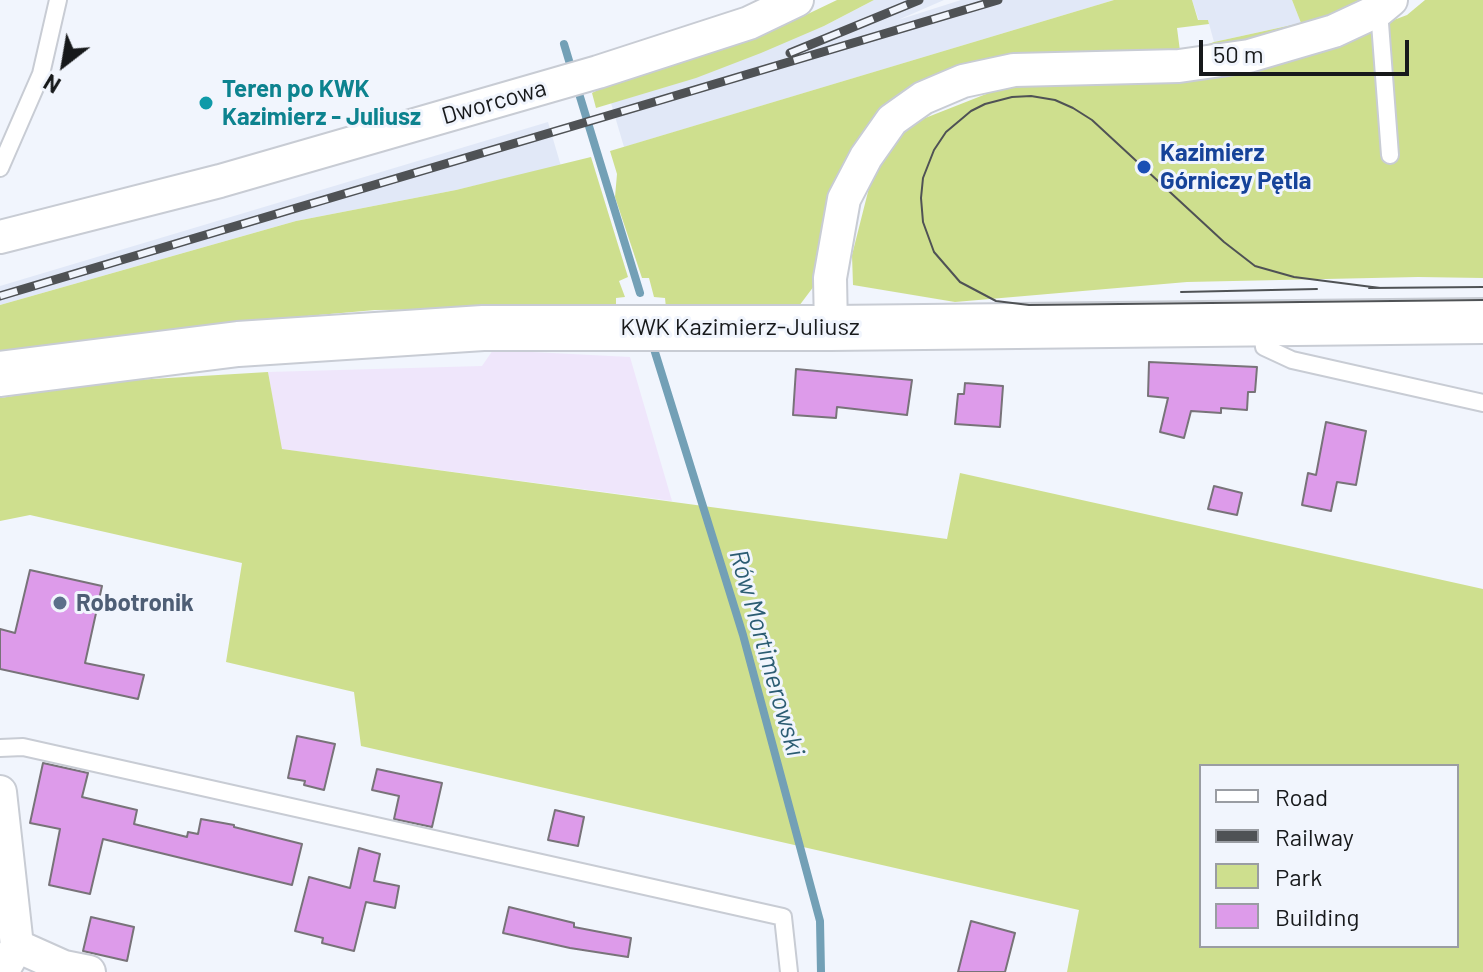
<!DOCTYPE html>
<html>
<head>
<meta charset="utf-8">
<style>
	body { margin:0 }
	#map { position:relative; width:1483px; height:972px; overflow:hidden; background:#f1f5fd; font-family:Barlow,sans-serif }
	canvas { display:block }
	.legend { position:absolute; left:1199px; top:764px; width:260px; height:184px; box-sizing:border-box; background:#f1f5fd; border:2px solid #9a9da3; margin:0; padding:10px 14px; list-style:none; font-size:24px; color:#17191b }
	.legend li { display:flex; align-items:center; gap:16px; height:40px }
	.legend b { width:40px; border:2px solid #9a9da3 }
	.north { position:absolute; left:24px; top:24px; width:80px; height:80px; -webkit-text-stroke:6px #f1f5fd; paint-order:stroke; rotate:211deg; font-size:22px; font-weight:700; line-height:32px; text-align:center; color:#17191b }
	.north::after { content:''; display:block; margin:auto; width:28px; height:36px; background:#17191b; clip-path:polygon(50% 0,100% 100%,50% 72%,0 100%) }
	.scale { position:absolute; left:1199px; top:40px; width:210px; height:36px; box-sizing:border-box; border:4px solid #17191b; border-top:0; padding-left:10px; font-size:24px; line-height:28px; white-space:nowrap; color:#17191b; -webkit-text-stroke:6px #f1f5fd; paint-order:stroke }
</style>
</head>
<body>
<div id="map">
<canvas width="1483" height="972"></canvas>
<ul class="legend">
<li><b style="height:10px;background:#fff"></b>Road</li>
<li><b style="height:10px;background:#4f5255"></b>Railway</li>
<li><b style="height:22px;background:#cedf8e"></b>Park</li>
<li><b style="height:22px;background:#dd9bea"></b>Building</li>
</ul>
<div class="north">N</div>
<div class="scale">50 m</div>
</div>
<script>
const ctx = document.querySelector('canvas').getContext('2d');
ctx.lineJoin = 'round';
function paint(path, color) { ctx.fillStyle = color; ctx.fill(path, 'evenodd'); }
const toPath = rows => new Path2D(rows.map(r => 'M' + r).join(''));
function stroke(path, color, width, dash) { ctx.strokeStyle = color; ctx.lineWidth = width; ctx.lineCap = dash ? 'butt' : 'round'; ctx.setLineDash(dash || []); ctx.stroke(path); }
function drawText(font, color, halo, rows, align = 'center') {
  ctx.font = font + ' Barlow,sans-serif'; ctx.lineWidth = 6; ctx.setLineDash([]); ctx.textBaseline = 'middle'; ctx.strokeStyle = halo; ctx.fillStyle = color; for (const [text, x, y, turn = 0] of rows) {
    ctx.save(); ctx.translate(x, y); ctx.rotate((+turn || 0) * Math.PI / 180); ctx.textAlign = isNaN(turn) ? turn : align; if (halo) ctx.strokeText(text, 0, 0); ctx.fillText(text, 0, 0); ctx.restore();
  }
}
const built = toPath([
	[874,0,944,0,898,20,961,0,1114,0,624,147,611,103,824,26],
	[1192,0,1292,0,1301,23,1214,42,1208,20,1199,21],
	[548,122,561,166,456,190,296,221,0,305,0,286]
]);
const industrial = toPath([
	[493,350,630,357,672,501,281,449,268,372,482,366]
]);
const green = toPath([
	[837,0,874,0,824,26,761,53,696,78,596,108,592,93,611,83,766,34],
	[1114,0,1192,0,1198,20,1208,20,1209,24,1177,28,1180,51,911,92,818,270,814,286,799,306,666,308,665,298,654,297,649,278,642,278,615,197,617,174,610,151],
	[1292,0,1367,0,1297,32,1200,50,1203,46,1214,42,1301,23],
	[1425,0,1483,0,1483,278,1418,277,1187,282,955,302,853,285,852,255,873,172,910,124,1009,85,1137,82,1259,71,1407,15],
	[591,157,628,277,619,281,625,297,616,298,616,308,375,310,217,324,0,354,0,305,296,221,456,190],
	[268,372,282,449,947,539,960,473,1483,589,1483,972,1067,972,1079,910,361,746,354,692,226,662,242,563,30,515,0,521,0,398,102,382],
	[1201,766,1457,766,1457,946,1201,946]
]);
const stream = toPath([
	[564,44,573,74],
	[577,87,640,293],
	[654,349,743,635,820,921,821,972]
]);
const building = toPath([
	[1149,362,1257,367,1255,392,1248,392,1247,410,1221,408,1221,413,1191,411,1184,438,1160,432,1168,398,1148,396,1149,362],
	[796,369,912,380,907,415,837,407,836,418,793,415,796,369],
	[965,383,1003,386,1000,427,955,424,958,394,964,394,965,383],
	[1326,422,1366,431,1356,485,1337,482,1331,511,1302,505,1308,473,1316,475,1326,422],
	[1214,486,1242,493,1237,515,1208,509,1214,486],
	[30,570,102,586,85,663,144,675,138,699,0,669,0,629,15,633,30,570],
	[297,736,335,744,324,790,304,785,305,781,288,778,297,736],
	[43,763,88,773,82,797,137,810,134,824,187,837,188,832,198,834,201,819,234,825,234,827,302,844,292,885,103,839,90,894,49,885,60,829,30,823,43,763],
	[377,769,442,783,432,827,394,819,399,796,372,790,377,769],
	[555,810,584,817,578,846,548,840,555,810],
	[359,848,380,854,374,881,399,886,395,908,366,902,354,951,322,943,323,938,295,931,309,877,350,888,359,848],
	[509,907,574,923,574,927,631,938,628,957,570,948,503,933,509,907],
	[91,917,134,927,127,961,83,951,91,917],
	[971,921,1015,933,1005,972,958,972,971,921]
]);
const lane = toPath([
	[1379,10,1390,155],
	[0,168,41,74,58,0],
	[1261,325,1264,347,1292,360,1483,403],
	[0,748,23,747,783,917,789,972]
]);
const street = toPath([
	[0,237,220,181,598,72,749,23,797,0],
	[831,328,830,278,844,199,866,157,892,120,923,98,963,81,1014,70,1179,66,1249,56,1334,31,1379,10,1391,0],
	[0,792,17,946,2,972],
	[17,946,64,967,89,972]
]);
const secondary = toPath([
	[0,374,238,344,483,328,831,328,1483,321]
]);
const tram = toPath([
	[1369,288,1483,287],
	[1380,288,1294,277,1255,266,1224,242,1092,120,1073,108,1055,100,1031,96,1012,97,985,104,971,111,946,132,934,150,923,178,921,198,923,222,934,252,960,282,996,301,1029,305,1483,300],
	[1181,292,1317,289]
]);
const rail = toPath([
	[790,53,919,0],
	[0,296,998,0]
]);
const markers = [
	[206,103,8,"#0f9aa8"],
	[1144,167,8,"#1a4fb4"],
	[60,603,8,"#5c6f8a"]
];
const cultureNames = [
	["Teren po KWK",222,89],
	["Kazimierz - Juliusz",222,117]
];
const streetNames = [
	["Dworcowa",494,102,-16],
	["KWK Kazimierz-Juliusz",740,327]
];
const transitNames = [
	["Kazimierz",1160,153],
	["Górniczy Pętla",1160,181]
];
const serviceNames = [
	["Robotronik",76,603]
];
const waterNames = [
	["Rów Mortimerowski",767,653,74]
];
paint(built, '#e1e8f7');
paint(industrial, '#efe6fb');
paint(green, '#cedf8e');
stroke(stream, '#73a0b6', 8);
paint(building, '#dd9bea');
stroke(building, '#787379', 2);
stroke(lane, '#c8ccd4', 20);
stroke(street, '#c8ccd4', 36);
stroke(secondary, '#c8ccd4', 48);
stroke(lane, '#fff', 16);
stroke(street, '#fff', 32);
stroke(secondary, '#fff', 44);
stroke(tram, '#4f5255', 2);
stroke(rail, '#4f5255', 9);
stroke(rail, '#f1f5fd', 6, [18]);
for (const [x, y, r, color] of markers) { const dot = new Path2D(); dot.arc(x, y, r, 0, 2 * Math.PI); ctx.fillStyle = color; ctx.fill(dot); stroke(dot, '#f1f5fd', 3); }
drawText('bold 24px', '#0d838f', '#f1f5fd', cultureNames, 'left');
drawText('24px', '#17191b', '#f1f5fd', streetNames);
drawText('bold 24px', '#164399', '#f1f5fd', transitNames, 'left');
drawText('bold 24px', '#4e5e75', '#f1f5fd', serviceNames, 'left');
drawText('italic 26px', '#2c5d73', '#f1f5fd', waterNames);
</script>
</body>
</html>
